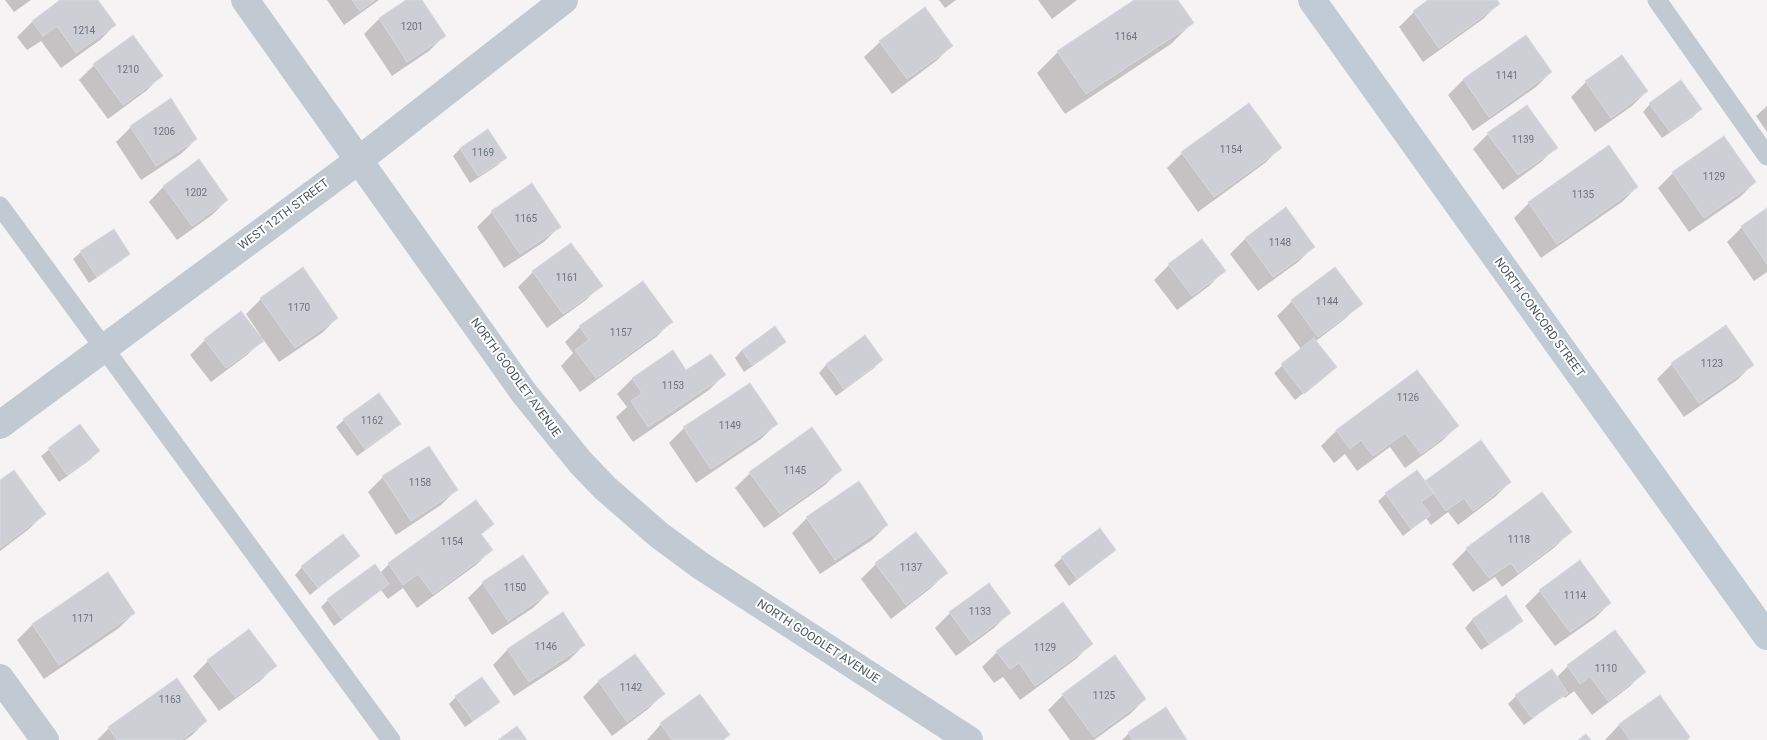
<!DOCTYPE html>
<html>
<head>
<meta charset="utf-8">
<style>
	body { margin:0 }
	canvas { display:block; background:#f5f3f3 }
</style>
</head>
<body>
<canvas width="1767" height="740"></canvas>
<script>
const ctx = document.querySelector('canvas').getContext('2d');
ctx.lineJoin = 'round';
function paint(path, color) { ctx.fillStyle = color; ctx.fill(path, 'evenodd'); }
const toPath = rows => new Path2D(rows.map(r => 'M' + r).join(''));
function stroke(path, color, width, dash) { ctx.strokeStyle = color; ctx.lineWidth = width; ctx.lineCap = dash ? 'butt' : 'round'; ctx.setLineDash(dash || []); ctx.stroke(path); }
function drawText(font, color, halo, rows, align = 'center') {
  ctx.font = font + ' Roboto,sans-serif'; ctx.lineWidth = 4; ctx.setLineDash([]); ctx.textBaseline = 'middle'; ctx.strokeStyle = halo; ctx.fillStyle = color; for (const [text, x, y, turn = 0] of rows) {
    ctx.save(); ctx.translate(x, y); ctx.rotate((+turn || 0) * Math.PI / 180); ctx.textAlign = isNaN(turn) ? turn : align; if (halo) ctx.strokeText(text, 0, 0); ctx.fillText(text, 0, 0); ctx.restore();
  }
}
const shadow = toPath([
	[5,0,31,0,14,12],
	[63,0,97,0,115,25,100,40,61,68,41,41,27,50,17,37,32,22],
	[327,0,379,0,344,25],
	[408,0,421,0,444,36,429,51,392,76,364,34,379,19],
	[939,0,956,0,945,8],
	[1038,0,1077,0,1052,19],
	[1136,0,1177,0,1192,23,1171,44,1065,114,1037,73,1058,52],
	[1431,0,1495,0,1498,4,1483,19,1423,62,1399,27,1414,12],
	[924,9,951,46,936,61,892,94,864,57,880,42],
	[1525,36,1551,72,1536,87,1473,131,1448,95,1463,80],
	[133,37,161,76,146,91,108,119,79,80,94,65],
	[1622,56,1647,91,1632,106,1595,132,1571,97,1586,82],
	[1650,104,1700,109,1693,117,1662,138,1643,112],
	[1249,105,1280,148,1265,163,1198,212,1167,168,1182,153],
	[1767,106,1767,132,1756,116],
	[131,127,196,139,181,154,141,180,116,142],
	[488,131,505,157,498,165,470,183,453,156,460,149],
	[1488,134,1556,147,1541,162,1503,190,1473,149],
	[1609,147,1637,187,1622,202,1541,258,1514,218,1529,203],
	[1673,173,1755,182,1740,197,1689,232,1658,188],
	[164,186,227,200,212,215,177,240,149,202],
	[1285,209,1313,247,1298,262,1258,291,1230,254,1245,239],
	[1767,209,1767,272,1754,281,1727,242,1742,227],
	[492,212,559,227,544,242,504,268,477,227],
	[81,252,129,254,121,261,89,283,73,259],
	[1169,265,1224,271,1209,286,1177,310,1154,280],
	[533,272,601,285,586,300,547,328,518,287],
	[261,299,337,318,322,333,279,362,263,339,247,355,211,382,190,355,205,340,261,336,246,314],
	[1292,301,1361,303,1346,318,1316,341,1336,367,1295,400,1274,373,1301,349,1277,316],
	[671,322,656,337,580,392,561,366,573,353,565,342,580,327],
	[864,337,881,360,874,368,836,396,819,373,826,365],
	[784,342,777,349,744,372,735,358,742,350],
	[672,352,686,372,724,375,709,390,633,442,616,417,627,407,617,394,632,379],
	[1672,364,1752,365,1737,380,1684,417,1657,379],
	[1417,372,1457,426,1442,441,1405,468,1390,447,1357,471,1345,454,1334,463,1321,446,1336,431],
	[344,420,399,424,392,431,357,456,336,427],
	[776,424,761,439,696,483,669,443,684,428],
	[79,426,98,451,91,459,59,482,41,456],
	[840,470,825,485,764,528,735,488,750,473],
	[383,477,456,490,441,505,396,535,368,492],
	[0,482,44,514,29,529,0,551],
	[1510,482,1495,497,1458,525,1448,512,1431,525,1426,518,1403,536,1378,501,1386,494,1425,483],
	[807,518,887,525,872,540,820,574,792,533],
	[492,524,481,535,491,550,476,565,417,608,403,588,388,599,381,590,334,626,321,607,328,600,380,573,389,564],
	[1570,532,1555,547,1502,587,1495,577,1473,592,1452,564,1467,549],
	[916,534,946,573,931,588,891,619,861,579,876,564],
	[1115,550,1107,557,1069,586,1054,565,1062,558],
	[358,556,310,595,295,575,302,567],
	[522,556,548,593,533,608,492,635,468,598,483,583],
	[108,574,134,613,119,628,44,679,17,640,32,625],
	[1540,591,1610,603,1595,618,1555,646,1525,606],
	[1505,597,1521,621,1514,628,1481,650,1465,628,1472,620],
	[950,613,1009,613,994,628,956,656,935,628],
	[1615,632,1644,672,1629,687,1592,715,1574,691,1565,698,1563,696,1524,725,1508,704,1516,696,1556,678,1568,666],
	[1091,644,1076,659,1020,700,1003,677,994,683,982,667,997,652],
	[584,645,569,660,514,696,493,665,508,649],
	[635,656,663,694,648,709,612,736,583,697,598,682],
	[208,661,275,666,260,681,219,711,193,676],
	[177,680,206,721,191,736,185,740,97,740,109,728],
	[1063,695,1145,699,1130,714,1094,740,1070,740,1048,710],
	[1660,696,1686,740,1605,740,1619,725],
	[456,697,499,702,491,709,465,727,449,704],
	[661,724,729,735,723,740,647,740],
	[1129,733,1186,740,1122,740]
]);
const building = toPath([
	[60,0,98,0,116,25,76,53,57,26,43,36,32,21,60,0],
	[352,0,375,0,360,11,352,0],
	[406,0,422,0,446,36,407,62,379,18,406,0],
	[1134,0,1178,0,1194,23,1086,94,1057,51,1134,0],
	[1428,0,1497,0,1500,4,1439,48,1413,11,1428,0],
	[925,7,953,46,907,79,879,41,925,7],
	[133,35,163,76,123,105,93,64,133,35],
	[1526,35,1552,72,1489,117,1463,79,1526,35],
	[1622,55,1648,91,1611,118,1585,81,1622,55],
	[1681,80,1702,109,1670,132,1649,103,1681,80],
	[171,98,197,139,156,166,130,126,171,98],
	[1249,103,1282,148,1214,197,1181,152,1249,103],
	[1527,105,1558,148,1518,175,1487,133,1527,105],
	[488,129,507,158,478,176,460,148,488,129],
	[1724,136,1756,182,1704,218,1672,172,1724,136],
	[1609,145,1638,187,1557,244,1528,202,1609,145],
	[199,159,228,200,192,226,163,186,199,159],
	[532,183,561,227,520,254,491,211,532,183],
	[1286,207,1315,247,1273,277,1245,238,1286,207],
	[1767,208,1767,264,1741,226,1767,208],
	[114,229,130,254,97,277,80,251,114,229],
	[1202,239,1226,271,1192,296,1168,264,1202,239],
	[571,243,603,286,563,314,532,271,571,243],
	[303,267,338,318,295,348,260,298,303,267],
	[1335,267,1363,304,1318,337,1291,300,1335,267],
	[643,281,673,322,596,378,575,350,589,340,579,326,643,281],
	[241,311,264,341,226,368,204,339,241,311],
	[1726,325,1754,365,1699,403,1671,363,1726,325],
	[775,326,786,342,752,365,742,350,775,326],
	[865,335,883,360,844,389,826,364,865,335],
	[1314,338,1337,367,1304,394,1281,364,1314,338],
	[673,350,686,370,711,354,726,375,648,427,631,401,642,393,632,378,673,350],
	[1417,370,1459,426,1421,454,1405,433,1373,456,1361,440,1350,449,1336,430,1417,370],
	[750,383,778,424,711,469,683,427,750,383],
	[379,393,401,424,365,449,343,419,379,393],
	[80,424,100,451,67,475,48,448,80,424],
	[812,427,842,470,780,514,749,472,812,427],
	[1481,440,1511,482,1473,511,1464,498,1446,511,1425,481,1481,440],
	[429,446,458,490,411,521,382,476,429,446],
	[14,470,46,514,0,548,0,480,14,470],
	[1417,470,1434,493,1421,502,1431,515,1411,529,1385,493,1417,470],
	[859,481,888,525,835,560,806,517,859,481],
	[1542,492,1572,532,1518,573,1511,563,1489,578,1466,548,1542,492],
	[476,500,494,524,481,534,493,550,433,594,418,574,403,585,388,563,476,500],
	[1100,528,1116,550,1077,579,1061,557,1100,528],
	[916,532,948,573,906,605,875,563,916,532],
	[343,534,360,556,318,588,301,566,343,534],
	[523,555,549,593,508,621,482,582,523,555],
	[1580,560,1611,603,1570,632,1539,590,1580,560],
	[375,564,389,584,342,619,327,599,375,564],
	[108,572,135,613,59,665,32,624,108,572],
	[989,583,1011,613,971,642,949,612,989,583],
	[1506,595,1523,621,1489,644,1472,619,1506,595],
	[1063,602,1093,644,1035,686,1019,663,1010,669,996,651,1063,602],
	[563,612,585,645,529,682,507,649,563,612],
	[249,629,277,666,235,697,207,660,249,629],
	[1615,630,1646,672,1608,701,1590,676,1580,684,1567,665,1615,630],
	[635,654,665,694,627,722,598,681,635,654],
	[1115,655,1146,699,1094,737,1062,694,1115,655],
	[1552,669,1568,693,1532,718,1515,695,1552,669],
	[482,677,500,702,473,721,455,696,482,677],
	[177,678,207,721,181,740,117,740,108,727,177,678],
	[700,694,730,735,723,740,672,740,660,723,700,694],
	[1660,695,1690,737,1687,740,1630,740,1619,724,1660,695],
	[1166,707,1187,740,1133,740,1128,732,1166,707],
	[517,726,527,740,498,740,517,726],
	[1586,734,1591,740,1578,740,1586,734]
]);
const lane = toPath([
	[1657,0,1767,156],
	[0,206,391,740]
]);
const street = toPath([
	[245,0,524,393,581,463,605,488,659,535,701,566,969,740],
	[0,425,359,160,564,0],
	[0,678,45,740]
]);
const secondary = toPath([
	[1312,0,1767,636]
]);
const numberNames = [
	["1201",412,27],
	["1214",84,31],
	["1164",1126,37],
	["1210",128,70],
	["1141",1507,76],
	["1206",164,132],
	["1139",1523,140],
	["1154",1231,150],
	["1169",483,153],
	["1129",1714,177],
	["1202",196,193],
	["1135",1583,195],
	["1165",526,219],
	["1148",1280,243],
	["1161",567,278],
	["1144",1327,302],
	["1170",299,308],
	["1157",621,333],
	["1123",1712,364],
	["1153",673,386],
	["1126",1408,398],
	["1162",372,421],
	["1149",730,426],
	["1145",795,471],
	["1158",420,483],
	["1118",1519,540],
	["1154",452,542],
	["1137",911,568],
	["1150",515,588],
	["1114",1575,596],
	["1133",980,612],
	["1171",83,619],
	["1146",546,647],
	["1129",1045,648],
	["1110",1606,669],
	["1142",631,688],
	["1125",1104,696],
	["1163",170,700]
];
const streetNames = [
	["WEST 12TH STREET",284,215,-37],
	["NORTH CONCORD STREET",1539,318,54],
	["NORTH GOODLET AVENUE",515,378,54],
	["NORTH GOODLET AVENUE",818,642,33]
];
paint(shadow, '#0003');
paint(building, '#cdcfd5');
stroke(building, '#d7d9de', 1);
stroke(lane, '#c1cad2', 19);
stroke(street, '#c1cad2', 28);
stroke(secondary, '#c1cbd6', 28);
drawText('10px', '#6b747e', null, numberNames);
drawText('12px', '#4a5661', '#fff', streetNames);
</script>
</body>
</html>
